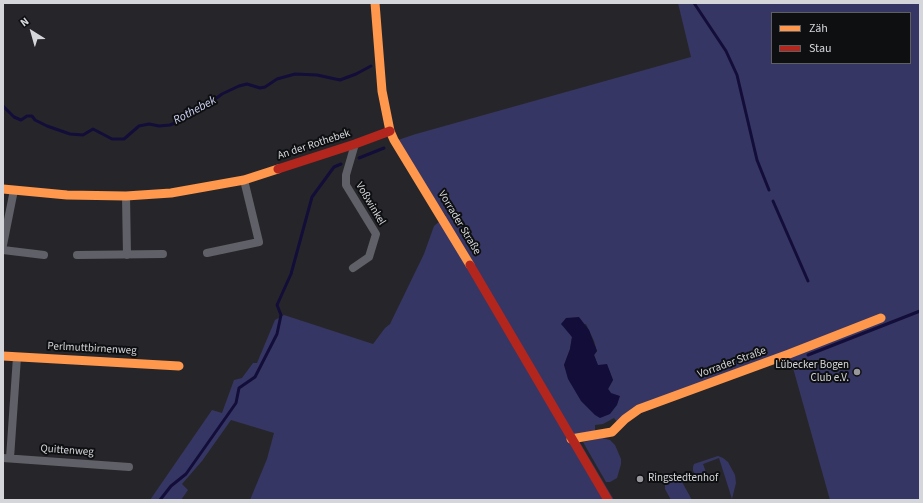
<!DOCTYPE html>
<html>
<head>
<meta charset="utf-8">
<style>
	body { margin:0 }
	#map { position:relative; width:923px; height:503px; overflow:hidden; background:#26262a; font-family:"Source Sans 3",sans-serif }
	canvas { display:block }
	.frame { position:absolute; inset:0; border:4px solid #d5d6da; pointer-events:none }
	.legend { position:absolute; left:771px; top:12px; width:140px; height:52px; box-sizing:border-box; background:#0e0f11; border:1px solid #5e5f61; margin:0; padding:5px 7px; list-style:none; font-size:12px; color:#d5d6da }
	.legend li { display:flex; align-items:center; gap:8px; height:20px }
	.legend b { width:20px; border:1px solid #5e5f61 }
	.north { position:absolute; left:12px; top:12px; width:40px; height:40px; -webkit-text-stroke:3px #0e0f11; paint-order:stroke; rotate:323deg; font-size:11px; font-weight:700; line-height:16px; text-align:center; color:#d5d6da }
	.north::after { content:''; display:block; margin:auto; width:14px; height:18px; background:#d5d6da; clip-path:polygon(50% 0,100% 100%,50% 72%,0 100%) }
</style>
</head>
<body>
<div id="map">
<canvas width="923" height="503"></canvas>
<div class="frame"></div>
<ul class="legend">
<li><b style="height:5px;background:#ff974d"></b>Zäh</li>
<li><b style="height:5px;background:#b3261e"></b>Stau</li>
</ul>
<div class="north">N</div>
</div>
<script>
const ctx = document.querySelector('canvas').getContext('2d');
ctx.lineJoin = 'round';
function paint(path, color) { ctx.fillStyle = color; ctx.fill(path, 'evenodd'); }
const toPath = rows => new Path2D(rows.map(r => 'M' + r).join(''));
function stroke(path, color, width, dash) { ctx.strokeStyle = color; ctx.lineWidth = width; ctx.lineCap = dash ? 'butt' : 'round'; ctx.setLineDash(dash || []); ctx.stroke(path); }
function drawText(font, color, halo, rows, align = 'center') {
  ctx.font = font + ' "Source Sans 3",sans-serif'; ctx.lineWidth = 4; ctx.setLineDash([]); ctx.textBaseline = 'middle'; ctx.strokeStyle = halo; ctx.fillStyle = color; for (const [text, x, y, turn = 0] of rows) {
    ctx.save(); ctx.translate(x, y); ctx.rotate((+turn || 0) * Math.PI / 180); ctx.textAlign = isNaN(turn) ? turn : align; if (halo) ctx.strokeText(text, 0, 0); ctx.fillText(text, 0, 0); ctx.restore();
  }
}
const green = toPath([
	[678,3,920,3,920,500,830,500,788,350,618,423,614,418,603,424,595,425,595,432,576,436,614,500,250,500,267,459,274,433,231,420,202,461,182,484,188,490,181,500,150,500,212,410,222,413,234,380,242,378,253,363,257,363,275,320,284,315,373,344,385,328,390,324,424,254,434,226,446,216,414,171,395,141,416,134,691,57],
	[772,13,910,13,910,63,772,63],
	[586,324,594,341,597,351,594,355,598,366,607,365,613,380,608,389,611,393,564,365,570,349,572,337,568,330],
	[602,438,610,440,615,445,621,459,621,464,617,478,610,482,606,482,583,442],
	[718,456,723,458,728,462,735,475,736,483,732,499,719,458,703,464,707,475,702,477,697,476,693,471,693,467,694,464],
	[678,479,682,482,692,500,671,500,665,489,665,484,668,481]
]);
const water = toPath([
	[579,317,589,330,597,351,594,355,598,365,607,364,613,380,608,389,611,393,620,396,617,405,610,414,600,418,595,415,581,401,568,379,564,365,570,349,572,337,561,324,566,318]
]);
const stream = toPath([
	[694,3,726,51,737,75,757,160,769,190],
	[3,106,14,117,21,120,27,116,32,116,35,120,47,126,70,134,83,135,93,129,112,139,124,139,139,126,149,124,159,126,170,125,182,120,195,114,222,94,239,86,247,84,260,88,265,87,277,79,295,74,317,75,340,80,356,74,371,66],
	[359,158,384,148],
	[773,201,808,281],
	[808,355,920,311],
	[160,500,171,486,186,474,236,403,239,388,255,377,277,334,281,315,277,305,291,274,312,197,334,167,341,164]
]);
const street = toPath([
	[126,196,127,255],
	[3,245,14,190],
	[3,250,44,255],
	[207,253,259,242,244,180],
	[77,255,163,254],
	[353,268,369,257,376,234,346,185,346,175,355,144],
	[3,458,129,467],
	[10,458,17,357]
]);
const slow = toPath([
	[375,3,382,91,390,131,394,140,470,265],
	[3,189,67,195,126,196,171,193,244,180,278,169],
	[3,356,179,366],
	[571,439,612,432,625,419,639,409,789,354,881,318]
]);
const jam = toPath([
	[278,169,355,144,390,131],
	[470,265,608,500]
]);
const markers = [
	[857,372,4,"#98989c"],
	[640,479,4,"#98989c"]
];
const streetNames = [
	["An der Rothebek",314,145,-18],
	["Voßwinkel",370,204,59],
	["Vorrader Straße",459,223,59],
	["Perlmuttbirnenweg",92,349,3],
	["Vorrader Straße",732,363,-20],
	["Quittenweg",67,451,4]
];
const poiNames = [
	["Lübecker Bogen",849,366],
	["Club e.V.",849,379],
	["Ringstedtenhof",648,479,"left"]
];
const waterNames = [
	["Rothebek",195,111,-28]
];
paint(green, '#363664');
paint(water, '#130d39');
stroke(stream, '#130d39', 3);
stroke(street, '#606068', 8);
stroke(slow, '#ff974d', 9);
stroke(jam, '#b3261e', 9);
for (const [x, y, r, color] of markers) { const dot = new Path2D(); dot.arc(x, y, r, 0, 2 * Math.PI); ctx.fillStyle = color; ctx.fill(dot); stroke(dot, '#0e0f11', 1.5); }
drawText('11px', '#d5d6da', '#0e0f11', streetNames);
drawText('11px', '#d5d6da', '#0e0f11', poiNames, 'right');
drawText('italic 12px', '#d0d3f5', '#0e0f11', waterNames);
</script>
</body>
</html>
